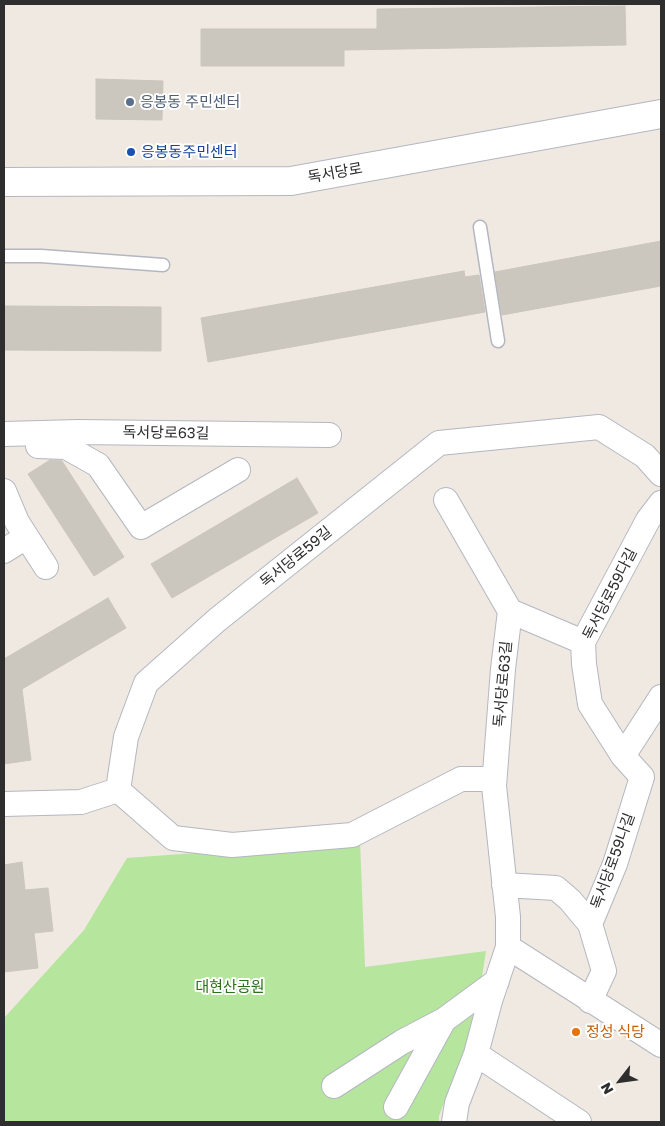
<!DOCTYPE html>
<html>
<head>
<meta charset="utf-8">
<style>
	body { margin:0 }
	#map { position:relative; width:665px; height:1126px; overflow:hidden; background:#efe9e1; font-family:"Golos Text",sans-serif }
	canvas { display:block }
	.frame { position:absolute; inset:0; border:5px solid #2e2e2e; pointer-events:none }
	.north { position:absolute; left:595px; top:1056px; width:50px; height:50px; -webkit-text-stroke:4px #fff; paint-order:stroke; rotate:240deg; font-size:14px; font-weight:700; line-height:20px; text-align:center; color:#2e2e2e }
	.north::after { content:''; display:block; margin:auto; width:18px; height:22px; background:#2e2e2e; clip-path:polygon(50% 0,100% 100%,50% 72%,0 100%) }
</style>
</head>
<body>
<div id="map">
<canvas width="665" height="1126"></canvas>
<div class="frame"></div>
<div class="north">N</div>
</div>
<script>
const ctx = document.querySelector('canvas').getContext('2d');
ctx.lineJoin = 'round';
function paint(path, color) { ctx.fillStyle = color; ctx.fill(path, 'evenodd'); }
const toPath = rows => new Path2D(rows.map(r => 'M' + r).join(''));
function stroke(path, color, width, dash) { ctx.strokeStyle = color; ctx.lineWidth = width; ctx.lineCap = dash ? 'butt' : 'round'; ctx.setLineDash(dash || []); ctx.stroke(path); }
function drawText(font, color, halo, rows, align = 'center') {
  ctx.font = font + ' "Golos Text","Noto Sans KR",sans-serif'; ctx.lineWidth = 4; ctx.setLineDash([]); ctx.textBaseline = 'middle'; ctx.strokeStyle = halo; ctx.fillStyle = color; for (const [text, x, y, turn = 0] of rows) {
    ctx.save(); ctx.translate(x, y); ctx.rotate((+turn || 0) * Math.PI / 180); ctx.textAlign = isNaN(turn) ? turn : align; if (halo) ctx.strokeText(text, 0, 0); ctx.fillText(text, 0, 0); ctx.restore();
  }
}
const green = toPath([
	[360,841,365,967,486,951,475,1021,439,1116,439,1122,4,1122,4,1018,84,930,127,858]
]);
const building = toPath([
	[625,6,626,45,344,50,344,66,201,66,201,29,377,29,377,9,625,6],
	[96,79,163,81,162,120,96,119,96,79],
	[661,241,661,286,502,315,495,272,661,241],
	[464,271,465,277,479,275,485,312,208,362,201,318,464,271],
	[4,306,161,307,161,351,4,350,4,306],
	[50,460,62,461,124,557,94,576,28,474,50,460],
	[297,478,318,513,172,598,151,564,297,478],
	[108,598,126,628,22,689,31,760,4,764,4,659,108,598],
	[22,862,25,890,48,888,53,931,34,933,38,968,4,972,4,865,22,862]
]);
const service = toPath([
	[480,227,498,341],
	[4,256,41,256,163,265]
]);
const minor = toPath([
	[4,434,78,432,329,435],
	[38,446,66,447,98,465,141,527,238,470],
	[4,491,17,522,46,567],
	[446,500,510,611,503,669,494,786,508,917,508,947,490,1001,476,1054,457,1103,454,1122],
	[4,551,26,537],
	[510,611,583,642],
	[623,756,661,697],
	[642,777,623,756,590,704,584,664,583,642,648,520,661,503],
	[118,790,173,838,232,845,352,835,461,779,494,779],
	[4,804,81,802,118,790,126,737,146,683,217,620,439,443,599,427,645,456,661,474],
	[504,885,556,888,570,900,590,924],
	[508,947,661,1045],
	[590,1001,604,971,590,924,615,864,642,777],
	[476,1054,579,1122],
	[334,1086,402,1042,444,1020],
	[396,1107,444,1020,497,981]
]);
const secondary = toPath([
	[4,182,291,181,661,114]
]);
const markers = [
	[130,102,5,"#5c6f8a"],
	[131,152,5,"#1a4fb4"],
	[576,1032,5,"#e8710a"]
];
const serviceNames = [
	["응봉동 주민센터",140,102]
];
const transitNames = [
	["응봉동주민센터",141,152]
];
const streetNames = [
	["독서당로",335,173,-10],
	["독서당로63길",166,433,1],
	["독서당로59길",296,557,-39],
	["독서당로59다길",610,594,-63],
	["독서당로63길",503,684,-85],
	["독서당로59나길",613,861,-70]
];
const parkNames = [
	["대현산공원",230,987]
];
const foodNames = [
	["정성 식당",586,1032]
];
paint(green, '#b6e59e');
paint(building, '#cbc7bf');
stroke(building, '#cbc5ba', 1);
stroke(service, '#b4b7c1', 15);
stroke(minor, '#b4b7c1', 26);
stroke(secondary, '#b4b7c1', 30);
stroke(service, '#fff', 12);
stroke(minor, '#fff', 24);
stroke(secondary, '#fff', 28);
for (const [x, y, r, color] of markers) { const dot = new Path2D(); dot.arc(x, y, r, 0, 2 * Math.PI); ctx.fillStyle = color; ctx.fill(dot); stroke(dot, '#fff', 2); }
drawText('15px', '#4e5e75', '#fff', serviceNames, 'left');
drawText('15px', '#164399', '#fff', transitNames, 'left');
drawText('15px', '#2e2e2e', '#fff', streetNames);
drawText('15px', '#2c6e1b', '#fff', parkNames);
drawText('15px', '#c56008', '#fff', foodNames, 'left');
</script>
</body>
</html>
